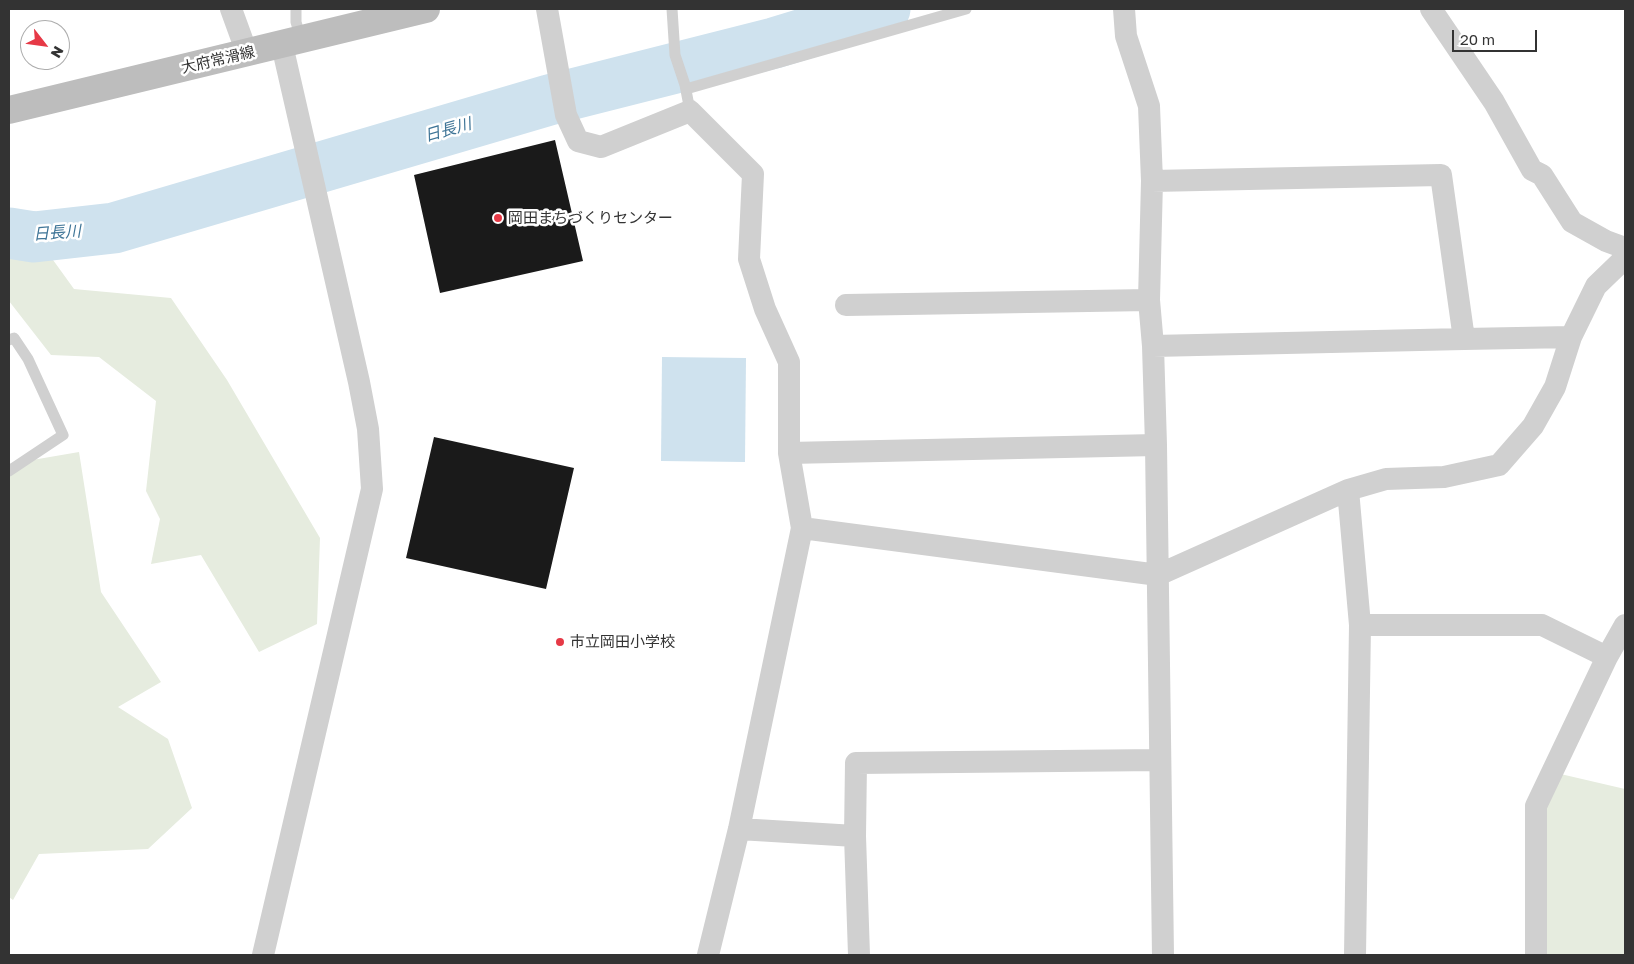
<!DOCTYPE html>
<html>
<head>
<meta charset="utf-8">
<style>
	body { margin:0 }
	#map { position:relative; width:1634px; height:964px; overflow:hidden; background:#fff; font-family:"Golos Text",sans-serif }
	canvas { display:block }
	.frame { position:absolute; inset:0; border:10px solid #333; pointer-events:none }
	.north { position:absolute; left:20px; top:20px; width:50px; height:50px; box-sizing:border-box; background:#fff; border:1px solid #adadad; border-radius:50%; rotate:120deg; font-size:14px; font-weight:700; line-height:20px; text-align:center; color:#333 }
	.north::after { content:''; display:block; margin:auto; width:18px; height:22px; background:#e63946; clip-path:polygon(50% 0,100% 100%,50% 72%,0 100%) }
	.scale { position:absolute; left:1452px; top:30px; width:85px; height:22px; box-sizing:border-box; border:2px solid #333; border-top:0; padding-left:6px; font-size:15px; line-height:18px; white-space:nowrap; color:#333; -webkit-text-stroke:4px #fff; paint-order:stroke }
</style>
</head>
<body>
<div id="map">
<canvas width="1634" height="964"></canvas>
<div class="frame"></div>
<div class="north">N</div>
<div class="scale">20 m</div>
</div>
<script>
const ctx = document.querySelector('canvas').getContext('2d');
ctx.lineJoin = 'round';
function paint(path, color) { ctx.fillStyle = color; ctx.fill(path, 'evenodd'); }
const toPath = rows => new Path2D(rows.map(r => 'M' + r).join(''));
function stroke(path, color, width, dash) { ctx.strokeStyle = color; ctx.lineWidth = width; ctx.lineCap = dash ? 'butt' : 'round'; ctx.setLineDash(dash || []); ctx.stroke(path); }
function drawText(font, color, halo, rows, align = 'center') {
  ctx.font = font + ' "Golos Text","Noto Sans JP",sans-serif'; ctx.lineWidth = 5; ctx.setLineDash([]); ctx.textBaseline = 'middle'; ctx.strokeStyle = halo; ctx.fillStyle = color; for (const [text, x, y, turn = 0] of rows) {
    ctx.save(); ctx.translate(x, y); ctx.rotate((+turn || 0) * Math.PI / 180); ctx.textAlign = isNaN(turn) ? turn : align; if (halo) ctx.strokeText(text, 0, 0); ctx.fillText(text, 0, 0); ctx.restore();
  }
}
const green = toPath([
	[9,253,48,253,74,289,171,298,227,380,320,538,317,624,259,652,201,555,151,564,160,519,146,491,156,401,99,357,51,355,9,301],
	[79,452,101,592,161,682,118,707,168,739,192,808,148,849,39,854,13,900,9,897,9,464],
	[1552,772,1625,789,1625,955,1536,955,1536,806]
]);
const water = toPath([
	[662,357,746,358,745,462,661,461]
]);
const river = toPath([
	[9,233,34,237,114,228,549,100,774,43,885,9]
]);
const building = toPath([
	[555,140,583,261,440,293,414,175],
	[434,437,574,468,546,589,406,558]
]);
const service = toPath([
	[296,9,296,22,301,39],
	[672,9,675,55,685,85,690,111],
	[686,89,966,9],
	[9,340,14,338,28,359,63,435,9,471]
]);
const minor = toPath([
	[231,9,247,53],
	[547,9,566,115,578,141,601,147,690,111,753,174,749,259,765,309,789,362,789,453,802,528,739,829,708,955],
	[1124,9,1126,36,1149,106,1152,181,1149,300,1153,346,1156,445,1163,955],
	[1431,9,1494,102,1532,170,1542,175,1572,222,1606,241,1625,248],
	[1152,181,1441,175,1464,339,1153,346],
	[846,305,1149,300],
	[1464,339,1571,337],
	[789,453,1156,445],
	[1348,490,1360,625,1355,955],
	[802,528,1158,575,1348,490,1386,479,1444,477,1499,465,1533,426,1555,387,1571,337,1596,286,1625,258],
	[1360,625,1542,625,1607,657],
	[739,829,855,836],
	[263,955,372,489,368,429,359,382,282,45],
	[859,955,855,836,856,763,1160,760],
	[1536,955,1536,806,1607,657,1625,625]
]);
const secondary = toPath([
	[9,110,426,9]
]);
const markers = [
	[498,218,5,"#e63946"],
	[560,642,5,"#e63946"]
];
const streetNames = [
	["大府常滑線",218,60,-13]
];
const poiNames = [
	["岡田まちづくりセンター",508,218],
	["市立岡田小学校",570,642]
];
const waterNames = [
	["日長川",448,130,-16],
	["日長川",57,233,-4]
];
paint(green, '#e6ecdf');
paint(water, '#cfe2ee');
stroke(river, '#cfe2ee', 51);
paint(building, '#1a1a1a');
stroke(service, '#d0d0d0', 11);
stroke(minor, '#d0d0d0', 22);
stroke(secondary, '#bdbdbd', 28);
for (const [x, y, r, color] of markers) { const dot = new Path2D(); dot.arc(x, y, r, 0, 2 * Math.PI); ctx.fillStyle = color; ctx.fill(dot); stroke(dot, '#fff', 2); }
drawText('15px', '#333', '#fff', streetNames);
drawText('15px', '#333', '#fff', poiNames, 'left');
drawText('italic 16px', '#3f7597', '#fff', waterNames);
</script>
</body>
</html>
